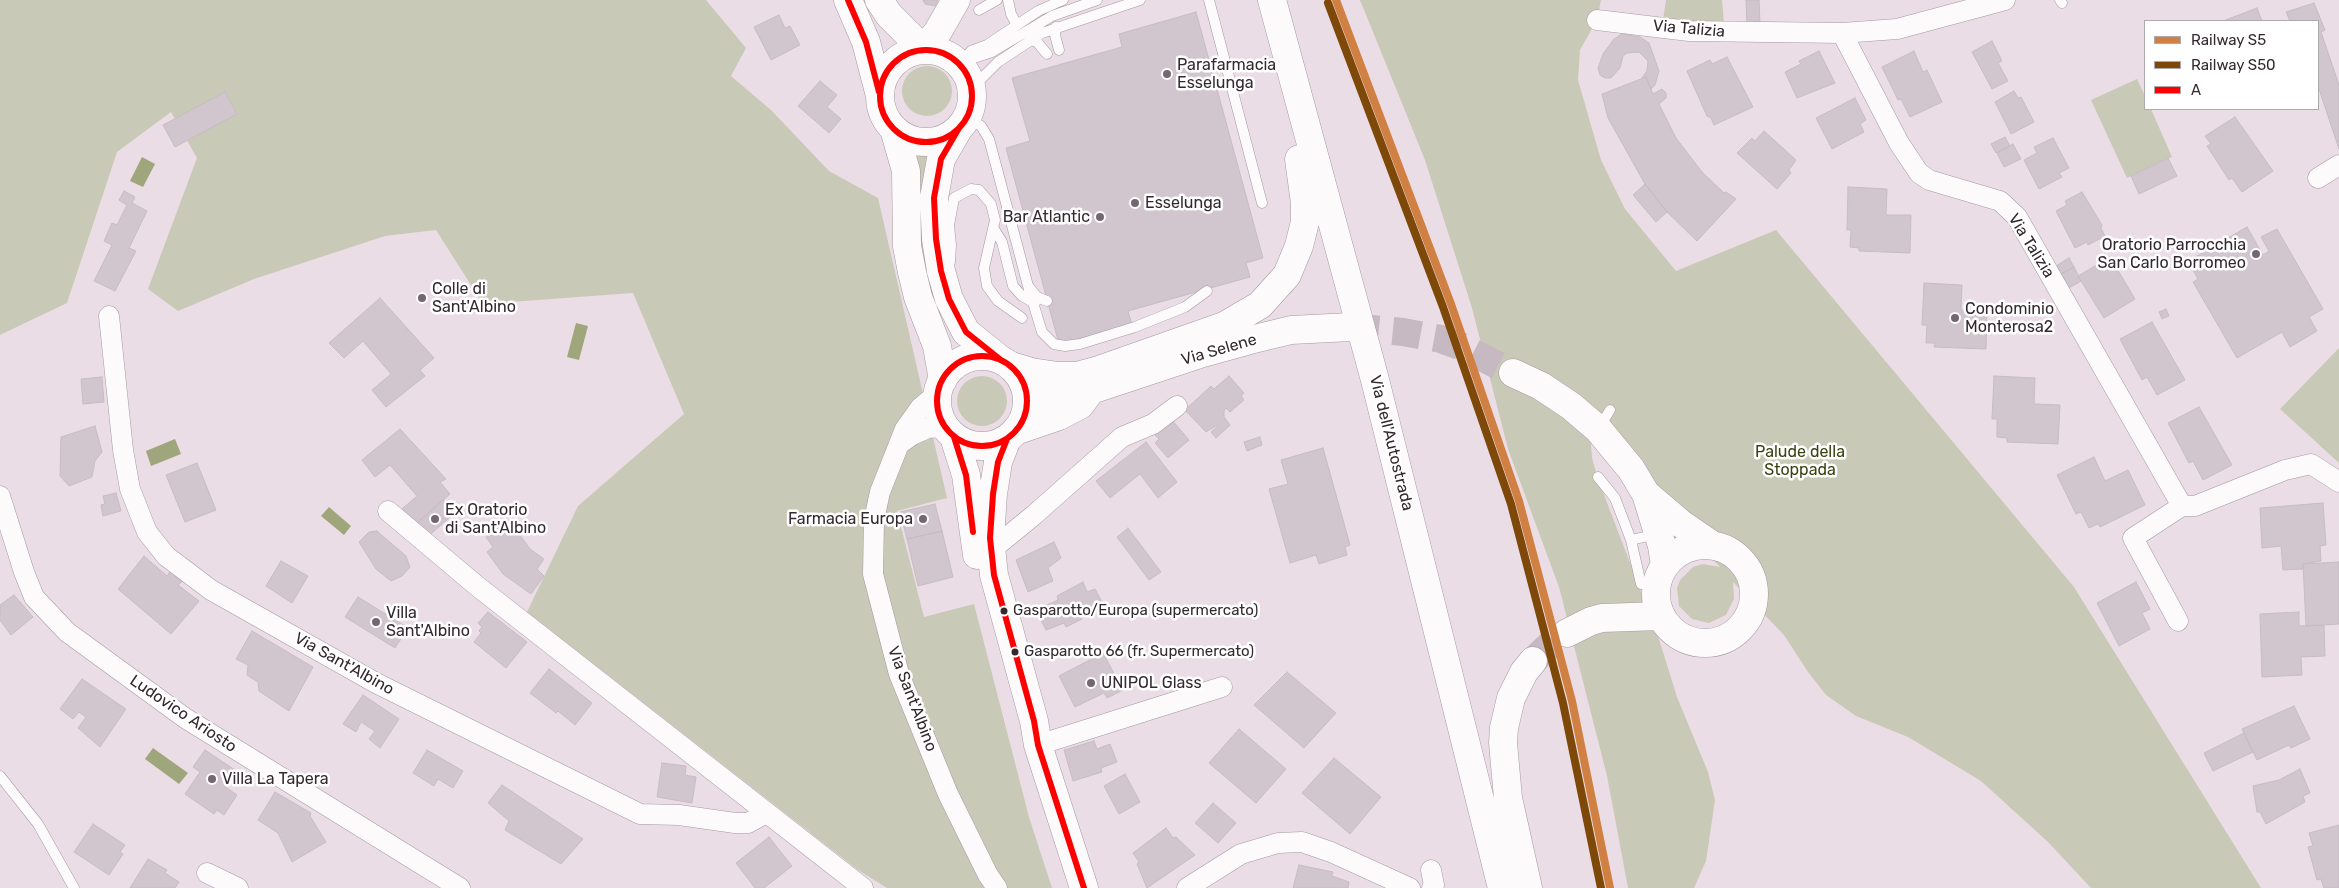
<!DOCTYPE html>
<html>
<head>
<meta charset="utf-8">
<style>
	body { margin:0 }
	#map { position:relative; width:2339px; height:888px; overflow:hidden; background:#ebdde5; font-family:Rubik,sans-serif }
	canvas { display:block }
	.legend { position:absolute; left:2144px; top:20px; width:175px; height:90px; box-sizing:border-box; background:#fff; border:1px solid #ada9ac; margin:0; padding:6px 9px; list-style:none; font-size:15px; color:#33292f }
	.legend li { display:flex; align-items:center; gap:10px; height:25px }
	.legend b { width:25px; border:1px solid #ada9ac }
</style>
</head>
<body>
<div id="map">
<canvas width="2339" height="888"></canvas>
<ul class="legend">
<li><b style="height:6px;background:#d08042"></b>Railway S5</li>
<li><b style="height:6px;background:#7d4808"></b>Railway S50</li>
<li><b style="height:6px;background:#f00"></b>A</li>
</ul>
</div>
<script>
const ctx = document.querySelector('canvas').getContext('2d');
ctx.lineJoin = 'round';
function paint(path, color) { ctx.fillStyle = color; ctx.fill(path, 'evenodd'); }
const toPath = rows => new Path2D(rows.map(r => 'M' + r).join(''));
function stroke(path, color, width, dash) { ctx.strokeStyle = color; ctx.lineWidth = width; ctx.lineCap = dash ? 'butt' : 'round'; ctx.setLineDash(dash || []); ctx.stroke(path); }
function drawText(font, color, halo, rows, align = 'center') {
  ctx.font = font + ' Rubik,sans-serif'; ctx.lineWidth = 5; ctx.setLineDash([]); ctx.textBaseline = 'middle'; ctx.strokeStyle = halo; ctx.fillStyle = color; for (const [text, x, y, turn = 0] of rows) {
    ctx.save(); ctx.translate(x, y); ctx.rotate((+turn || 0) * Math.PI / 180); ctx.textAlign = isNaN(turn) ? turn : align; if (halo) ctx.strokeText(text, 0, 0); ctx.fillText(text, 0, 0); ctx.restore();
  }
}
const green = toPath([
	[0,0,706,0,746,48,731,76,771,110,829,171,878,198,947,498,897,511,924,617,974,604,1029,817,1052,888,887,888,858,870,527,612,578,506,684,414,633,293,483,304,436,230,385,236,254,279,178,311,148,289,197,158,171,112,117,152,67,303,0,335],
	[1360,0,1601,0,1597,20,1580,50,1578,80,1601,160,1625,209,1676,271,1776,230,2074,587,2261,888,2091,888,2048,842,1981,781,1908,737,1856,716,1826,695,1808,672,1784,635,1733,582,1734,599,1726,615,1709,623,1692,619,1679,606,1677,588,1680,580,1693,567,1702,564,1720,567,1593,438,1591,445,1592,458,1598,479,1658,636,1677,697,1708,772,1715,800,1706,861,1694,888,1628,888,1607,776,1559,587,1508,449,1472,308,1425,160],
	[1666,0,1722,0,1724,24,1663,20],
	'902 91a25 25 0 1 1 50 0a25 25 0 1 1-50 0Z',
	[2137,79,2145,96,2145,109,2151,109,2172,157,2127,178,2091,100],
	[914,154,932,155,943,312,936,314,922,262],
	[2339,348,2339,463,2280,409],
	'957 401a25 25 0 1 1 50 0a25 25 0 1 1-50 0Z'
]);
const water = toPath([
	[142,157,155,164,143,187,130,181],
	[576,323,588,326,579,360,567,357],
	[175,439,181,454,151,466,146,451],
	[329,507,351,526,344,535,321,516],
	[153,748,188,773,179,784,145,759]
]);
const building = toPath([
	[923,0,938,0,935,6,925,4,923,0],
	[1746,0,1759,0,1760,24,1747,24,1746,0],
	[2314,3,2325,30,2321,32,2339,85,2339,149,2318,86,2318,21,2290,21,2286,12,2314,3],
	[2257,8,2262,21,2223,21,2257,8],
	[1196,12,1263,258,1246,263,1250,277,1128,311,1132,325,1059,344,1006,148,1030,141,1012,78,1122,47,1119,34,1196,12],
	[779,15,785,28,790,26,800,45,771,60,754,27,779,15],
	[1622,34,1640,37,1649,43,1659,71,1655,85,1651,89,1646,77,1642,78,1647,71,1648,61,1639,52,1627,53,1623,56,1620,68,1611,78,1605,78,1600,75,1598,68,1603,54,1614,39,1622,34],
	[1992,41,2002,61,1998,63,2008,81,1992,89,1972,52,1992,41],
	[1819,51,1835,83,1797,98,1785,72,1801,64,1799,61,1819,51],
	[1914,51,1923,72,1927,70,1942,102,1910,117,1901,99,1898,100,1882,67,1914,51],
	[1727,57,1753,107,1714,125,1711,118,1707,116,1687,71,1710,60,1712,64,1727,57],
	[1646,77,1653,94,1662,89,1666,93,1666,98,1659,104,1676,138,1702,172,1724,193,1726,192,1736,199,1697,241,1667,212,1645,184,1608,118,1602,94,1646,77],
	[820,81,837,95,827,107,841,119,829,133,798,106,820,81],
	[2014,91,2018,98,2021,97,2034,122,2011,134,1995,102,2014,91],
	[225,92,237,114,175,147,163,125,225,92],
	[1855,98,1866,120,1860,124,1864,132,1832,149,1816,118,1855,98],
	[2235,117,2273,171,2242,192,2232,178,2229,180,2207,146,2211,144,2205,136,2235,117],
	[1764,131,1796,160,1789,170,1791,173,1777,189,1737,153,1752,138,1755,141,1764,131],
	[2005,137,2010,146,1996,153,1991,144,2005,137],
	[2053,138,2069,168,2059,173,2062,177,2039,189,2024,160,2037,153,2034,147,2053,138],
	[2013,144,2021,159,2004,167,1997,153,2013,144],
	[2168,158,2177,176,2139,194,2131,176,2168,158],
	[1645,184,1667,212,1656,222,1633,195,1645,184],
	[1848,187,1887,189,1886,215,1911,215,1910,253,1859,251,1859,248,1850,247,1851,230,1847,230,1848,187],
	[124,191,135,197,132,203,147,211,129,248,136,251,115,291,94,281,112,245,104,241,112,223,117,225,127,205,119,200,124,191],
	[2082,192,2102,225,2101,228,2105,236,2088,245,2087,242,2075,248,2056,211,2067,205,2065,201,2082,192],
	[2247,227,2263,255,2269,251,2261,237,2277,229,2323,309,2309,317,2317,331,2290,347,2282,332,2237,358,2193,282,2198,279,2188,261,2247,227],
	[2110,257,2135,299,2104,318,2078,276,2110,257],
	[2069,258,2074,267,2061,274,2056,266,2069,258],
	[2074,267,2081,281,2069,288,2061,274,2074,267],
	[1924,283,1962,285,1961,310,1987,311,1986,349,1934,347,1935,343,1926,343,1927,325,1922,325,1924,283],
	[380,298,434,358,420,370,425,376,386,407,372,390,391,374,363,341,344,358,329,343,380,298],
	[2166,309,2169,316,2162,319,2159,312,2166,309],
	[2152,322,2185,380,2157,395,2147,377,2142,380,2120,339,2152,322],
	[1229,376,1244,393,1241,396,1244,400,1230,412,1226,408,1224,411,1224,417,1230,425,1216,438,1211,432,1218,426,1217,425,1206,432,1185,410,1211,386,1214,389,1229,376],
	[1994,376,2035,378,2034,404,2060,405,2058,444,2007,442,2007,438,1997,437,1997,419,1992,419,1994,376],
	[102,377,104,402,83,404,81,379,102,377],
	[2199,407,2232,465,2203,480,2193,461,2189,463,2168,423,2199,407],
	[1171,419,1189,440,1168,458,1155,443,1159,439,1153,433,1171,419],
	[95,426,102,452,95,461,92,477,69,486,60,476,61,437,95,426],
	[400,429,446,479,440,482,450,494,415,525,402,509,417,496,390,465,375,477,362,460,400,429],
	[1260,437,1262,445,1247,451,1244,442,1260,437],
	[1146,442,1177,482,1158,498,1140,474,1110,498,1096,481,1146,442],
	[1323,448,1350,545,1345,547,1347,555,1319,564,1316,555,1290,563,1269,489,1288,484,1281,460,1323,448],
	[2094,457,2105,481,2128,470,2145,505,2100,527,2098,524,2089,528,2081,512,2076,514,2057,475,2094,457],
	[197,463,216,510,185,522,166,475,197,463],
	[116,493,121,511,103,516,101,505,105,504,103,496,116,493],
	[443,500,455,513,426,538,415,525,443,500],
	[2323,503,2326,545,2320,546,2321,561,2303,564,2303,569,2283,570,2281,546,2262,548,2260,508,2323,503],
	[935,504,942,531,907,539,900,512,935,504],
	[509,520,530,549,544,559,537,569,544,576,531,594,503,574,487,552,493,547,486,537,509,520],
	[1128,528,1161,572,1149,580,1117,537,1128,528],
	[377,531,406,556,410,567,402,576,391,581,376,569,359,542,369,532,377,531],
	[942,531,953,577,918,586,907,539,942,531],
	[1054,542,1061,558,1048,568,1053,581,1028,592,1016,560,1054,542],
	[144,556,167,576,172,569,184,580,178,585,199,601,171,634,118,589,144,556],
	[281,561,308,576,292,603,266,586,281,561],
	[2339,562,2339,624,2306,626,2303,564,2339,562],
	[1083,582,1087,592,1095,589,1103,604,1080,615,1082,619,1066,627,1064,623,1046,630,1038,614,1049,609,1047,605,1058,600,1057,596,1083,582],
	[2136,582,2150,609,2142,613,2150,629,2119,646,2097,603,2136,582],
	[14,595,33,617,11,635,0,620,0,605,14,595],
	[358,597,408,628,395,648,345,617,358,597],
	[488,612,527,642,506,668,474,642,481,633,479,631,482,627,478,623,488,612],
	[2299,612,2299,626,2324,625,2325,656,2301,657,2302,675,2262,677,2260,614,2299,612],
	[252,631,313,667,289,711,259,691,258,682,247,675,248,665,236,659,252,631],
	[1103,653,1123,690,1107,698,1104,693,1075,707,1059,676,1103,653],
	[549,669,592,703,575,725,558,711,556,713,530,693,549,669],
	[1287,672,1336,713,1304,748,1254,705,1287,672],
	[82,679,126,709,100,747,78,728,86,717,79,712,73,719,60,709,82,679],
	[363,695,399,719,380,748,369,739,375,731,361,722,356,732,343,724,363,695],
	[2294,706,2310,739,2291,748,2289,745,2257,760,2242,729,2294,706],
	[1239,729,1286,769,1256,803,1209,763,1239,729],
	[2244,733,2253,752,2213,771,2204,753,2244,733],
	[1094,741,1097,749,1110,744,1117,762,1101,768,1102,772,1073,781,1064,750,1094,741],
	[205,750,235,770,224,786,237,795,224,815,217,810,214,814,185,794,200,772,193,767,205,750],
	[427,750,463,771,453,788,438,779,434,786,413,773,427,750],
	[1334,758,1381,797,1350,834,1302,793,1334,758],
	[662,763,686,766,685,775,696,777,692,803,657,797,662,763],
	[2300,769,2310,793,2303,796,2305,802,2266,824,2260,812,2257,812,2253,786,2279,780,2300,769],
	[1125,774,1140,802,1119,814,1104,786,1125,774],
	[502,785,583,839,561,864,505,830,509,821,488,803,502,785],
	[275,792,311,813,310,816,326,842,292,862,278,833,258,820,275,792],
	[1213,803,1236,823,1218,843,1195,823,1213,803],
	[93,824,125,845,120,852,123,854,109,875,74,852,93,824],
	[2339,825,2339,888,2324,888,2321,879,2317,880,2308,847,2313,846,2309,833,2339,825],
	[1166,828,1173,838,1176,837,1195,855,1147,888,1137,864,1139,862,1133,853,1166,828],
	[769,837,792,866,764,888,755,888,736,863,769,837],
	[148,859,167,870,165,873,179,882,175,888,130,888,148,859],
	[1299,865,1333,872,1332,876,1349,882,1348,888,1293,888,1299,865]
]);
const secondaryTunnel = toPath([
	[1351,327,1403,332,1441,339,1460,346,1513,373]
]);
const highwayTunnel = toPath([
	[1533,661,1553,642,1567,633]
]);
const lane = toPath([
	[1008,0,1011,14,1017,25],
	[1209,0,1262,203],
	[2060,0,2062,3],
	[979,10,997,0],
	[1056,27,1055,35,1059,50],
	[1030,40,1037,42,1047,54],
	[962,61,971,51,987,45,1038,11,1063,0],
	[959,63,992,52,1052,16,1097,0],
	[972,88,998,62,1042,33,1140,0],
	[967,117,981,126,989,139,1028,286,1037,297,1047,301],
	[994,229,1002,242,1013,286,1022,296,1035,303],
	[950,262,951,245,949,225,954,198,971,189,979,190,991,204,995,220,984,268,987,286,998,301,1022,318],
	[1028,286,1042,332,1054,344,1065,346,1080,344,1135,327,1185,307,1207,291],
	[1599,428,1610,410],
	[1598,477,1615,498,1631,540,1657,534],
	[1631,540,1641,584],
	[0,776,38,824,74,888]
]);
const street = toPath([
	[1597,20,1689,31,1842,33,1897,29,2005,0],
	[1842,33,1899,143,1919,173,1929,180,2000,201,2017,217,2182,506],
	[2318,178,2339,165],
	[109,316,123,450,130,489,147,532,166,556,211,590,376,683,640,814,679,815,735,823,748,823,759,817,763,812],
	[938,393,920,408,905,429,880,492,874,520,873,574,899,674,948,794,988,875,997,888],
	[901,443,912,435,928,428,945,427],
	[0,496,24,572,34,597,67,632,185,718,460,888],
	[388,511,477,586,863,888],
	[990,551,1034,515,1122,437,1153,424,1177,406],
	[2178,621,2133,538,2182,506,2195,506,2285,470,2311,464,2339,482],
	[1038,745,1222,687],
	[1431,870,1434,885,1432,888],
	[207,873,238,888],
	[1187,888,1241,854,1278,843,1302,842,1331,852,1410,888]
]);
const secondary = toPath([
	[848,0,866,42,879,92],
	[879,0,889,15,923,49,937,33,956,0],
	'880 96a46 46 0 1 1 92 0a46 46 0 1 1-92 0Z',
	[959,128,941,159,934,198,936,239,941,271,949,299,966,332,1001,360],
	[894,129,906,171,907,246,912,272,918,297,937,346,943,380],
	'937 401a45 45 0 1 1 90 0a45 45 0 1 1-90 0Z',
	[1513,373,1541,386,1571,406,1598,429,1631,469,1646,494,1662,546,1665,565],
	[1026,390,1050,395,1073,396,1203,353,1250,340,1291,330,1351,327],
	[1018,430,1059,416,1080,405,1089,393],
	[954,437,966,475,977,555],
	[1007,439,998,462,993,494,990,538,994,575,1034,721,1038,745,1084,888],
	[1646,494,1680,523,1712,545],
	'1656 594a49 49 0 1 1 98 0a49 49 0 1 1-98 0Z'
]);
const highway = toPath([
	[1272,0,1375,380,1502,888],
	[1011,366,1031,372,1058,376,1077,376,1099,370,1224,326,1260,305,1287,275,1299,246,1305,222,1305,203,1299,159],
	[1567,633,1591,621,1602,618,1661,616],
	[1528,888,1508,798,1503,743,1504,728,1511,698,1524,672,1533,661]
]);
const bus1 = toPath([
	[848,0,866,42,879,92],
	'880 96a46 46 0 1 1 92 0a46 46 0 1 1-92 0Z',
	[959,128,941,159,934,198,936,239,941,271,949,299,966,332,1001,360],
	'937 401a45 45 0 1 1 90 0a45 45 0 1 1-90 0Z',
	[954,437,966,475,973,532],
	[1007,439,998,462,993,494,990,538,994,575,1034,721,1038,745,1084,888]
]);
const rail1 = toPath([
	[1336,0,1451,304,1519,501,1572,701,1610,888]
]);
const rail2 = toPath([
	[1328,3,1443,307,1511,504,1563,703,1601,888]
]);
const markers = [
	[1167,74,5,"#73686f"],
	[1135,203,5,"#73686f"],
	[1100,217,5,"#73686f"],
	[2256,254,5,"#73686f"],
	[422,298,5,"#73686f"],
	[1955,318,5,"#73686f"],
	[435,519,5,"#73686f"],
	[923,519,5,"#73686f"],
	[1004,611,4.5,"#33292f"],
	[376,622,5,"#73686f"],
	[1015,652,4.5,"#33292f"],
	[1091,683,5,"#73686f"],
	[212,779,5,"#73686f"]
];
const busNames = [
	["Gasparotto/Europa (supermercato)",1013,611],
	["Gasparotto 66 (fr. Supermercato)",1024,652]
];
const streetNames = [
	["Via Talizia",1689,29,5],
	["Via Talizia",2031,246,58],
	["Via Selene",1219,350,-16],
	["Via dell'Autostrada",1391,443,76],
	["Via Sant'Albino",344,664,29],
	["Via Sant'Albino",912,699,69],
	["Ludovico Ariosto",183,714,34]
];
const poiNames = [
	["Parafarmacia",1177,65],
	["Esselunga",1177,83],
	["Esselunga",1145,203],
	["Bar Atlantic",1090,217,"right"],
	["Oratorio Parrocchia",2246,245,"right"],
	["San Carlo Borromeo",2246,263,"right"],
	["Colle di",432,289],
	["Sant'Albino",432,307],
	["Condominio",1965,309],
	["Monterosa2",1965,327],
	["Ex Oratorio",445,510],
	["di Sant'Albino",445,528],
	["Farmacia Europa",913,519,"right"],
	["Villa",386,613],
	["Sant'Albino",386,631],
	["UNIPOL Glass",1101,683],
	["Villa La Tapera",222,779]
];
const parkNames = [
	["Palude della",1800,452],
	["Stoppada",1800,470]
];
paint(green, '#c9c9b7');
paint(water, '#9fa67b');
paint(building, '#d1c6cd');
stroke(building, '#c7bcc2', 1);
stroke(secondaryTunnel, '#c6b9c1', 28, [28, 14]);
stroke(highwayTunnel, '#c6b9c1', 28, [28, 14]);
stroke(lane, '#a499a0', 11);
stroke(street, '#a499a0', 21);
stroke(secondary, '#a499a0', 29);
stroke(highway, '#a499a0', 29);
stroke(lane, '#fcfafb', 10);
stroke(street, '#fcfafb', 20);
stroke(secondary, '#fcfafb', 28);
stroke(highway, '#fcfafb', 28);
stroke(bus1, '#f00', 6);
stroke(rail1, '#d08042', 8);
stroke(rail2, '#7d4808', 8);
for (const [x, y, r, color] of markers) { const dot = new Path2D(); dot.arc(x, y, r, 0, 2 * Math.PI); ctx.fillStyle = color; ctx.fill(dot); stroke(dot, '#fff', 2); }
drawText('15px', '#33292f', '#fff', busNames, 'left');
drawText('16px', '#33292f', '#fff', streetNames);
drawText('16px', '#33292f', '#fff', poiNames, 'left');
drawText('16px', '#394311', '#fff', parkNames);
</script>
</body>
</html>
